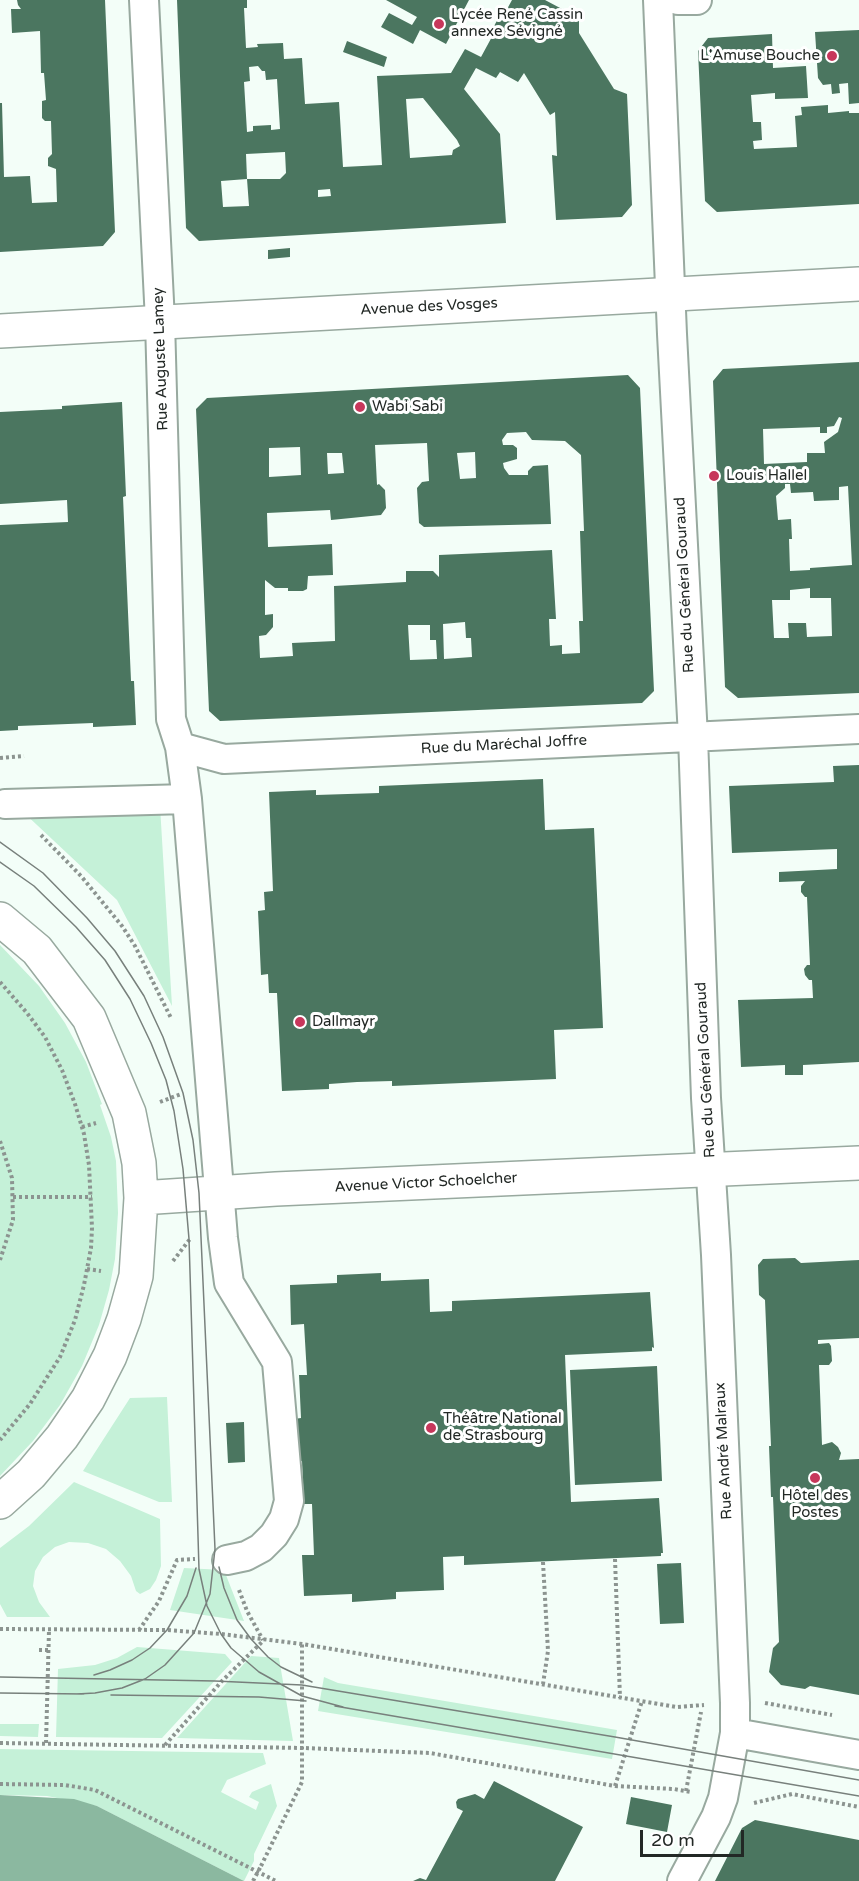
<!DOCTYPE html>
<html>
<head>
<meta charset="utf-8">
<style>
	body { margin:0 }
	#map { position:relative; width:859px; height:1881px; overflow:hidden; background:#f3fef8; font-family:"Varela Round",sans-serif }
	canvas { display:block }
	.scale { position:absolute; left:640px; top:1830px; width:104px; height:27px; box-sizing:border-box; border:3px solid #222825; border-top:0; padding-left:8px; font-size:18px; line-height:21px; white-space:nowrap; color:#222825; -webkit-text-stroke:4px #fff; paint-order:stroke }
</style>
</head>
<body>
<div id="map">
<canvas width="859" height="1881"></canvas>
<div class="scale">20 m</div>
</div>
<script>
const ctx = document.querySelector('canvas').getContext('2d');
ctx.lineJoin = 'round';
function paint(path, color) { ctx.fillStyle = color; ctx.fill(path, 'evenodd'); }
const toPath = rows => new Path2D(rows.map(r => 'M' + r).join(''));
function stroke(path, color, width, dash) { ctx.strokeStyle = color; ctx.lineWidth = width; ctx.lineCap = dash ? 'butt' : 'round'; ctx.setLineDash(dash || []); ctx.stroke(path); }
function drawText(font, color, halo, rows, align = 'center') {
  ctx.font = font + ' "Varela Round",sans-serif'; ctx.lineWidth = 6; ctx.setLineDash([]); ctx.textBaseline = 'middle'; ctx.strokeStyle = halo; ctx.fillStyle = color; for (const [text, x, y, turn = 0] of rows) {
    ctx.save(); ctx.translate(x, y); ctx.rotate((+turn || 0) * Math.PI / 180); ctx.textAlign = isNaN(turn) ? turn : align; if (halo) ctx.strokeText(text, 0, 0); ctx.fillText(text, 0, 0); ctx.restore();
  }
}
const green = toPath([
	[160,806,172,1006,117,900,21,810],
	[0,945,39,986,65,1023,86,1062,102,1104,100,1105,111,1137,116,1161,118,1213,115,1259,109,1290,99,1325,82,1366,60,1405,33,1441,0,1476],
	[167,1397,172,1502,159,1502,83,1471,130,1398],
	[74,1482,160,1519,161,1566,156,1580,150,1589,140,1594,136,1591,131,1576,120,1561,106,1549,88,1543,69,1542,55,1547,43,1557,35,1571,33,1586,39,1602,50,1617,7,1617,0,1604,0,1548,29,1526],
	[184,1568,224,1570,244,1621,170,1610],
	[137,1647,225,1654,232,1662,162,1738,56,1737,58,1669,95,1665,117,1658],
	[251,1656,279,1658,293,1741,177,1738],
	[324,1677,338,1683,617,1730,612,1759,318,1711],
	[0,1724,39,1724,38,1737,0,1736],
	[0,1749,263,1753,266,1764,227,1780,221,1792,256,1810,259,1802,249,1797,252,1792,271,1784,277,1806,254,1854,254,1861,244,1881,97,1806,47,1796,0,1795]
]);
const water = toPath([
	[0,1795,74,1799,97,1806,244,1881,0,1881]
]);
const building = toPath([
	[17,0,105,0,115,232,103,246,0,252,0,103,2,103,4,177,30,176,32,203,57,202,56,169,48,166,48,158,52,154,51,121,45,121,42,118,42,101,46,100,44,73,41,73,40,31,12,33,11,9,21,9,18,5],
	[177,0,247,0,247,8,244,8,246,48,258,47,257,44,283,43,284,59,302,58,305,104,339,102,343,167,382,165,377,76,451,73,465,49,481,57,494,33,491,32,503,9,506,11,512,0,545,0,579,18,579,33,614,89,627,94,632,205,622,217,556,220,552,155,557,156,555,112,550,115,524,73,518,82,500,72,496,78,476,68,464,89,500,134,506,223,199,241,186,228],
	[258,66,262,71,265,71,266,80,277,79,280,129,271,130,271,125,253,126,253,131,247,132,244,82,250,81,249,67],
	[423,98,457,140,460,146,453,150,452,155,410,158,406,99],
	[285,152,286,173,280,179,247,179,249,206,223,207,221,181,247,179,246,154],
	[330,189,331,196,318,197,318,190],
	[386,0,469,0,446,44,420,30,413,44,381,27,389,13,412,25,417,17],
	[859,30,859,103,849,104,848,83,839,84,840,93,832,94,831,84,823,85,818,78,815,32],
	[772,34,773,68,806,66,808,98,775,99,775,93,751,95,753,122,761,122,762,140,753,141,754,149,797,147,795,116,802,115,801,107,828,105,828,113,849,111,849,113,859,113,859,204,717,212,705,201,698,51,708,38],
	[347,41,387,57,384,67,343,52],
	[290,248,290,257,268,259,268,250],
	[859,362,859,693,738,698,725,687,713,381,723,369],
	[839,417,842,418,838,432,824,442,825,453,807,453,807,462,764,464,763,429,820,427,820,433,827,433,827,427,834,426],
	[785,484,790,484,791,493,813,492,814,501,839,500,839,487,848,486,852,565,810,568,810,570,790,571,789,539,792,539,791,519,778,520,776,496,785,488],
	[810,588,810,598,831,598,832,636,807,637,806,623,788,623,789,638,774,638,772,600,790,600,790,590],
	[628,375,640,388,654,691,642,703,220,721,209,711,196,409,207,398],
	[526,432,532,440,565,441,581,455,584,531,580,531,583,621,579,621,580,653,562,654,562,645,550,646,549,619,556,619,552,550,439,555,439,577,433,571,406,571,406,582,334,586,335,641,292,643,293,656,260,658,259,636,266,635,273,627,273,614,265,615,265,580,275,588,288,588,288,591,303,591,307,589,308,576,333,575,332,544,268,547,267,513,330,510,331,520,381,515,386,508,385,490,379,484,377,485,375,445,427,443,429,481,422,482,417,488,419,523,424,527,551,524,548,465,533,466,528,471,528,475,509,475,504,468,503,463,517,459,517,448,513,445,503,445,502,440,507,433],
	[300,447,301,475,269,477,269,448],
	[475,452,476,478,460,479,457,453],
	[327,453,342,453,344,473,328,474],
	[465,622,466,638,471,638,472,657,444,659,443,624],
	[408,625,430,625,430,640,436,640,437,659,410,660],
	[122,402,126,496,123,497,131,681,134,681,136,725,93,727,93,723,18,726,18,730,0,731,0,525,68,522,67,500,0,504,0,412,62,409,62,406],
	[859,765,859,1062,803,1065,803,1075,785,1075,785,1065,741,1067,738,1000,813,998,812,980,809,980,805,975,804,969,807,965,810,965,807,897,805,897,801,892,801,886,805,881,779,882,779,872,837,869,837,849,732,853,729,786,834,782,833,766],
	[543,779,545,830,594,828,603,1028,554,1030,556,1079,392,1086,392,1081,357,1082,329,1084,329,1089,282,1091,277,993,269,993,268,974,261,975,258,911,265,910,264,892,273,891,269,792,316,790,316,795,379,793,379,786],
	[795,1258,801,1263,859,1260,859,1338,818,1340,818,1344,829,1343,831,1346,832,1361,829,1365,819,1365,822,1445,832,1442,838,1447,841,1453,839,1460,859,1459,859,1695,810,1686,805,1689,781,1685,769,1672,773,1648,779,1642,773,1497,771,1497,769,1446,771,1446,765,1300,759,1295,758,1265,763,1259],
	[381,1273,381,1281,429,1279,430,1312,452,1311,452,1301,650,1292,654,1348,652,1347,652,1351,565,1355,571,1502,659,1498,663,1553,661,1553,661,1556,464,1565,464,1556,443,1557,444,1590,396,1592,396,1599,352,1602,352,1594,304,1596,302,1555,314,1555,312,1504,304,1504,302,1461,296,1462,294,1419,301,1418,299,1375,307,1375,304,1324,291,1325,290,1285,337,1283,337,1275],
	[657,1366,662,1481,575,1485,570,1370],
	[244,1422,245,1462,228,1463,226,1423],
	[681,1563,684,1623,660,1624,657,1564],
	[494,1781,583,1827,555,1881,413,1881,420,1878,426,1880,463,1811,457,1808,456,1802,458,1799,475,1794,484,1799],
	[631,1797,672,1805,667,1832,626,1824],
	[755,1820,859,1840,859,1881,715,1881,742,1828]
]);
const path = toPath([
	[0,758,24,756],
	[41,835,81,876,122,926,135,946,171,1018],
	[0,982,27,1013,45,1037,62,1070,75,1104,84,1134,89,1165,92,1228,91,1248,84,1285,75,1320,60,1357,30,1404,0,1440],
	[160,1102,181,1094],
	[82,1127,96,1123],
	[0,1141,12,1178,13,1220,0,1260],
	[13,1197,92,1197],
	[173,1261,190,1239],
	[87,1269,101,1271],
	[615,1559,620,1698],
	[543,1562,548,1651,543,1684],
	[239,1590,247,1611,263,1640],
	[0,1629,167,1630,221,1634,302,1644,677,1707,704,1705],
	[139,1630,159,1601,177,1560,195,1559],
	[39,1650,48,1650],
	[765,1703,832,1715],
	[0,1743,303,1748,430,1753,615,1786,674,1789,691,1792],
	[46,1743,49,1630],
	[165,1745,222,1681,263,1641],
	[0,1784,65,1785,95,1790,276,1881],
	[615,1786,642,1701],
	[686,1791,701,1712],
	[754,1803,792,1794,859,1807],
	[261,1866,302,1782,302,1644]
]);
const street = toPath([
	[144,0,160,321,171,719,180,747,187,799,223,1238,229,1283,277,1362,289,1501,284,1519,274,1535,261,1548,246,1556,227,1560],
	[658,0,672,334,693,737,706,1098,716,1255,735,1703,735,1733,723,1798,716,1817,682,1881],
	[678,0,697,0],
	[180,747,224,759,859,729],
	[5,804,187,799],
	[735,1733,859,1755]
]);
const secondary = toPath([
	[0,919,37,950,89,1018,129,1113,139,1163,141,1198,136,1276,124,1319,110,1356,88,1399,62,1437,31,1474,0,1502],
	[141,1198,276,1189,859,1163]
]);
const primary = toPath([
	[0,331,859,284]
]);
const tram = toPath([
	[0,842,43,873,87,918,115,951,144,996,163,1037,183,1093,193,1140,199,1193,215,1549,210,1594,194,1633,165,1665,145,1679,122,1688,95,1693,77,1694],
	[0,862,34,886,76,927,105,960,130,999,151,1043,166,1080,174,1111,183,1169,189,1239,199,1569,207,1606,221,1634,231,1648,259,1672,302,1696,343,1707],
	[219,1567,224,1588,237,1620,251,1639,268,1657,281,1667,312,1682],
	[94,1675,110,1670,132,1660,150,1648,167,1630,187,1596,196,1568],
	[0,1677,215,1681,302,1685,615,1737,859,1780],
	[0,1693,84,1694],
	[111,1695,259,1697,306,1701],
	[335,1706,859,1796]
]);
const pathBridge = toPath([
	[253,1881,261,1866]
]);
const markers = [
	[439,24,6,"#c7375b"],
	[832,56,6,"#c7375b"],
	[360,407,6,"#c7375b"],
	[714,476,6,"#c7375b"],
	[300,1022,6,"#c7375b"],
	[431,1428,6,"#c7375b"],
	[815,1478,6,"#c7375b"]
];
const poiNames = [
	["Lycée René Cassin",451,15],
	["annexe Sévigné",451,32],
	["L'Amuse Bouche",820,56,"right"],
	["Wabi Sabi",372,407],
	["Louis Hallel",726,476],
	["Dallmayr",312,1022],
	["Théâtre National",443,1419],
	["de Strasbourg",443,1436],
	["Hôtel des",815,1496,"center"],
	["Postes",815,1513,"center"]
];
const streetNames = [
	["Avenue des Vosges",429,307,-3],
	["Rue Auguste Lamey",161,359,-92],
	["Rue du Général Gouraud",685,585,-93],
	["Rue du Maréchal Joffre",504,745,-3],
	["Rue du Général Gouraud",706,1070,-93],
	["Avenue Victor Schoelcher",426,1183,-3],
	["Rue André Malraux",724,1451,-93]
];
paint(green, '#c5f1d8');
paint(water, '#8bb8a0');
paint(building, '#4b7660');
stroke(street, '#98a99f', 32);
stroke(secondary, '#98a99f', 36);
stroke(primary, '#98a99f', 36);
stroke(path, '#8c9490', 4, [3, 3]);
stroke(street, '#fff', 28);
stroke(secondary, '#fff', 33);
stroke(primary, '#fff', 33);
stroke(tram, '#78807c', 1.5);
stroke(pathBridge, '#8c9490', 4, [3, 3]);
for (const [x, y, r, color] of markers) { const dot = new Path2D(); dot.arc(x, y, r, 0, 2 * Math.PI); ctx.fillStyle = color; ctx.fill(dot); stroke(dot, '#fff', 2); }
drawText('15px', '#222825', '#fff', poiNames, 'left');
drawText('15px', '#222825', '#fff', streetNames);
</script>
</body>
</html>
